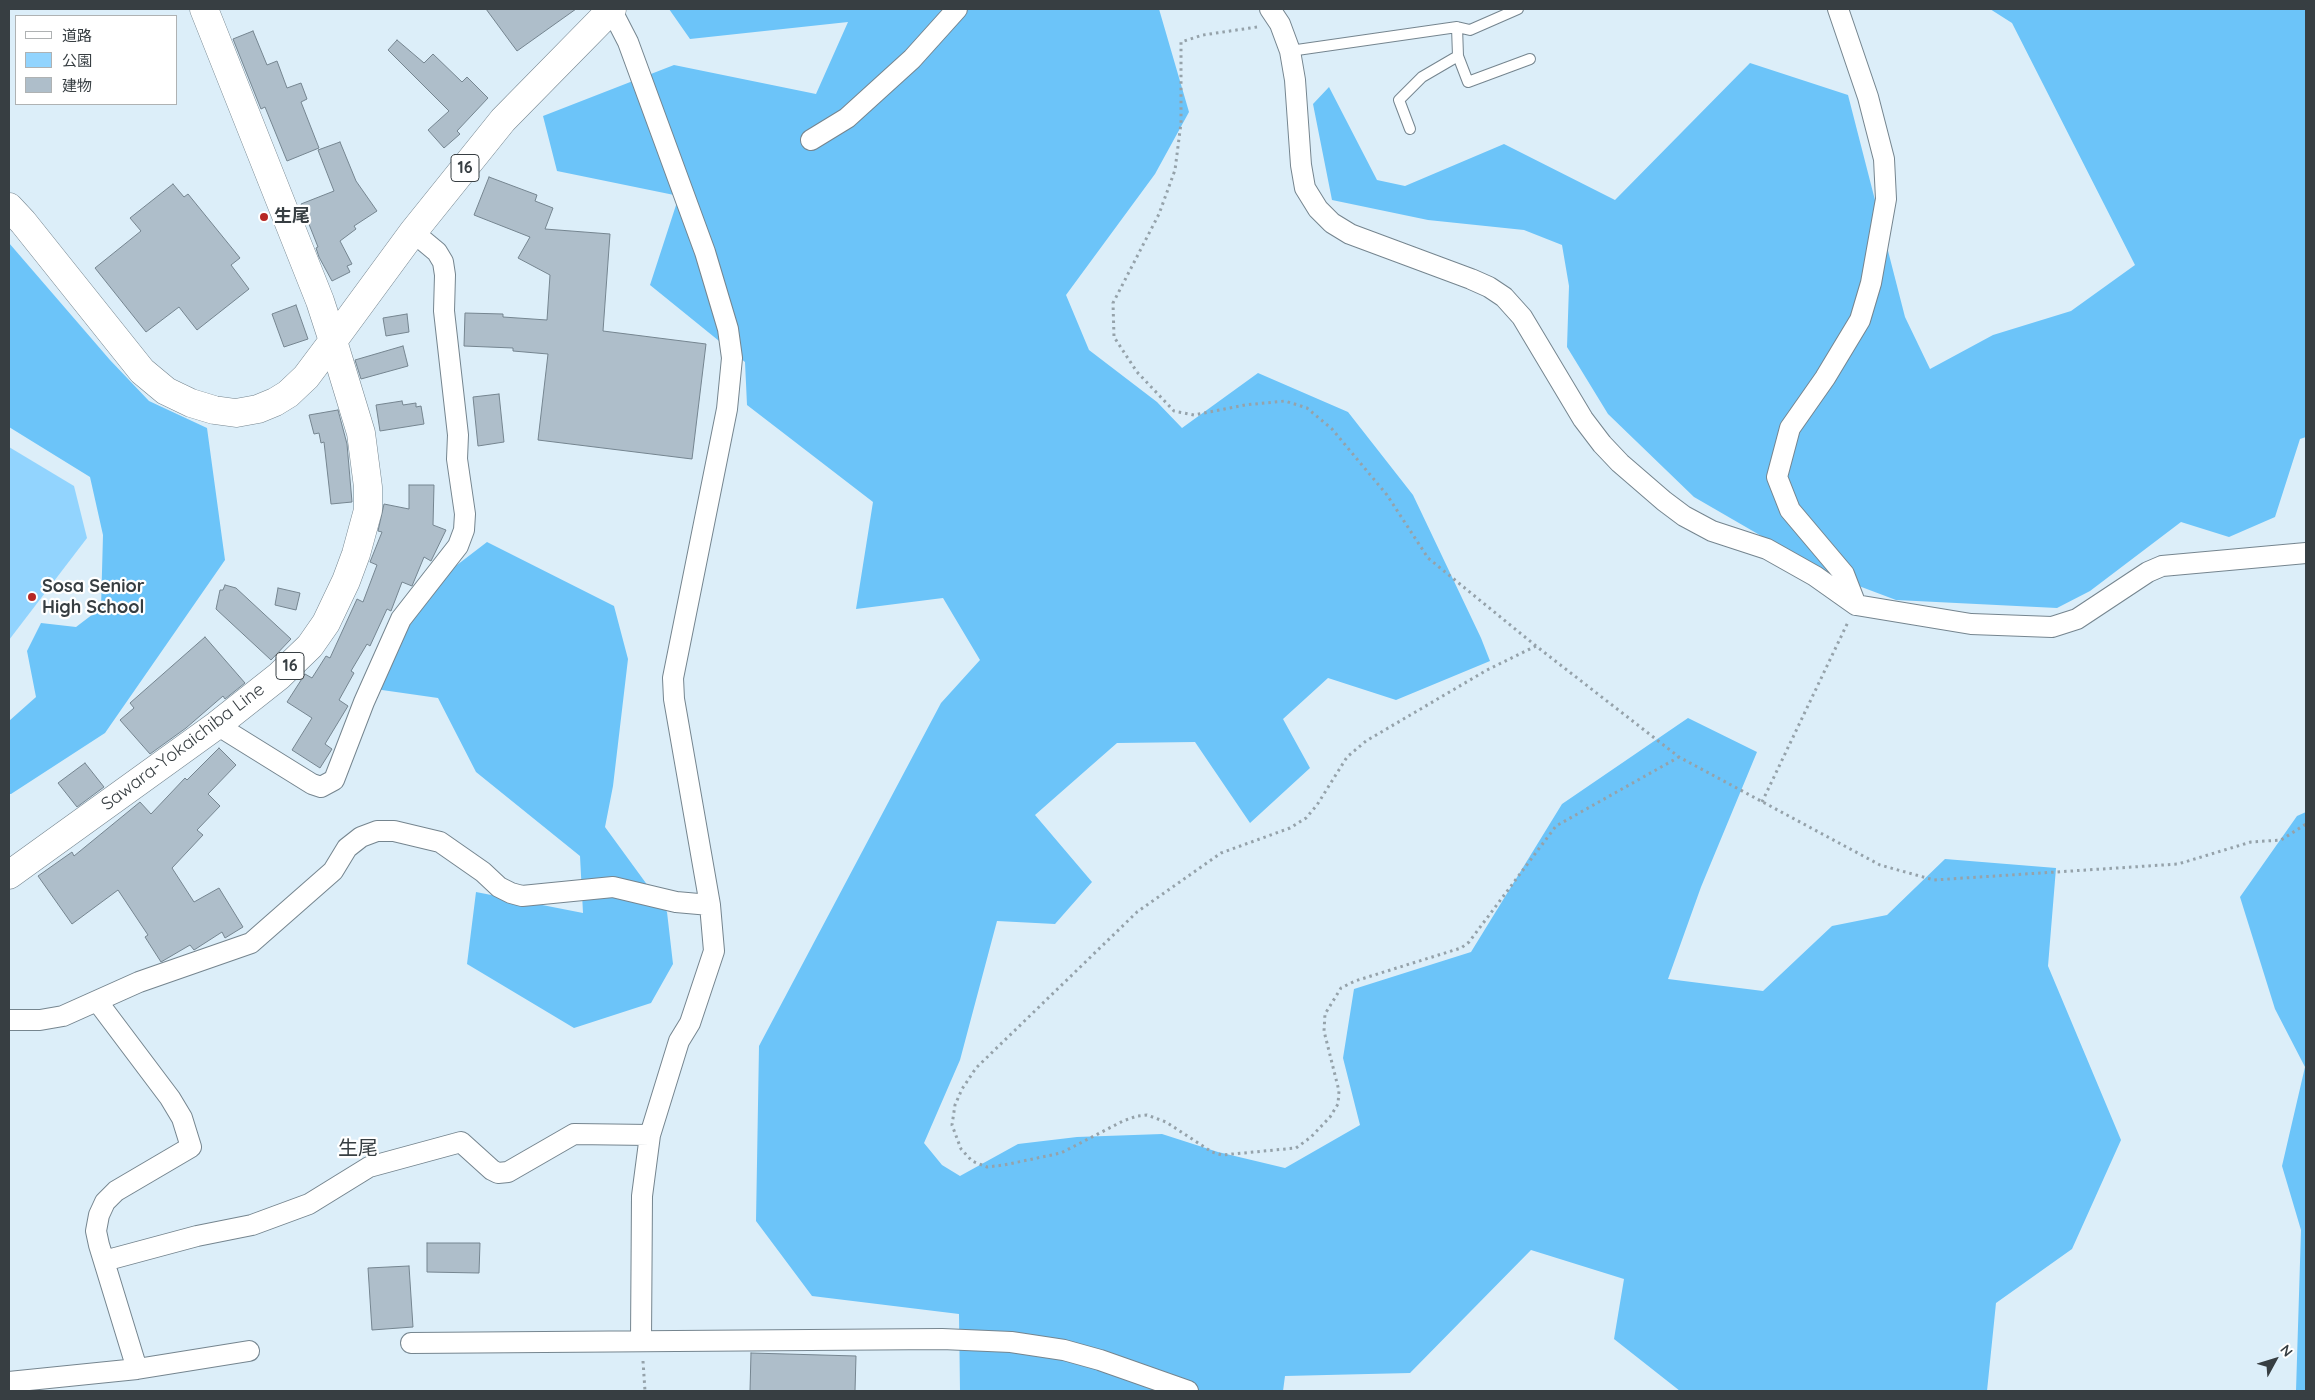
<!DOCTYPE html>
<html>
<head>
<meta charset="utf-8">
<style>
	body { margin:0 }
	#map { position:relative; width:2315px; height:1400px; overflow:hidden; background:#dceef9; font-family:Quicksand,"Noto Sans JP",sans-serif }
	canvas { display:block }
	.frame { position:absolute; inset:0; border:10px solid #373e42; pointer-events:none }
	.legend { position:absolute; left:15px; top:15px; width:162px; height:90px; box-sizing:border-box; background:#fff; border:1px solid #afb2b3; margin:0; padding:6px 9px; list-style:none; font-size:15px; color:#373e42 }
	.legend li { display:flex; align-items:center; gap:10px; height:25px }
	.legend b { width:25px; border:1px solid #afb2b3 }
	.north { position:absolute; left:2250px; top:1335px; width:50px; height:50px; -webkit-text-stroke:4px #fff; paint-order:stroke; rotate:51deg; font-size:14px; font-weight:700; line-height:20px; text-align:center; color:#373e42 }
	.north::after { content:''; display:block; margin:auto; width:18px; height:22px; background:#373e42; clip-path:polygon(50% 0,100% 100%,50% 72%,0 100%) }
</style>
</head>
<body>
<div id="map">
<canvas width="2315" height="1400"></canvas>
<div class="frame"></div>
<ul class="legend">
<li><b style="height:6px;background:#fff"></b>道路</li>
<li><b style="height:14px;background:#92d4fe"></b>公園</li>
<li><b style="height:14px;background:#aebeca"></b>建物</li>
</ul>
<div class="north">N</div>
</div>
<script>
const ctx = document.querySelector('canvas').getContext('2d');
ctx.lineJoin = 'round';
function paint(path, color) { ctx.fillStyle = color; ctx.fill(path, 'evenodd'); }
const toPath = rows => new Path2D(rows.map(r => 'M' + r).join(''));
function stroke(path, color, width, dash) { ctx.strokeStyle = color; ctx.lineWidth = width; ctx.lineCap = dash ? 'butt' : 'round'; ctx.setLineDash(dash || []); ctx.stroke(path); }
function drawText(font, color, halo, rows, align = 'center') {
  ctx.font = font + ' Quicksand,"Noto Sans JP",sans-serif'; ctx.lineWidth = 4.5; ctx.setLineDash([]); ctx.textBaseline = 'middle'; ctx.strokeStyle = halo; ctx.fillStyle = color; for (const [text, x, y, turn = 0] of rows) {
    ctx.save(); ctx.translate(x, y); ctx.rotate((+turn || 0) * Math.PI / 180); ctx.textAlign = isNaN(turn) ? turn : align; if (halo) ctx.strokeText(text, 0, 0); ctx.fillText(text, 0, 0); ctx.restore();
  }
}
const green = toPath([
	[9,447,74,486,87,538,9,640]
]);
const forest = toPath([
	[669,9,1159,9,1189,112,1155,174,1066,295,1089,350,1157,402,1182,428,1258,373,1348,412,1413,495,1481,638,1490,661,1396,700,1328,678,1283,719,1310,768,1250,823,1195,742,1117,743,1035,815,1092,882,1055,924,997,921,960,1060,924,1143,942,1165,960,1176,1018,1144,1077,1137,1162,1134,1218,1152,1285,1168,1360,1125,1343,1058,1354,989,1471,952,1562,804,1688,718,1757,752,1701,887,1668,979,1763,991,1832,926,1887,915,1945,859,2056,868,2048,966,2121,1140,2072,1249,1996,1303,1987,1391,1680,1391,1614,1339,1624,1279,1531,1250,1410,1373,1285,1376,1283,1391,960,1391,959,1314,812,1296,756,1221,759,1046,941,703,980,660,943,598,856,609,873,502,747,405,745,362,650,285,679,196,557,171,543,116,674,65,816,94,848,22,690,39],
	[1990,9,2306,9,2306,437,2300,439,2275,517,2229,537,2181,522,2090,591,2057,608,1896,600,1827,574,1694,497,1608,414,1567,347,1569,286,1562,245,1524,230,1428,220,1332,200,1313,104,1329,87,1377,180,1405,186,1504,144,1615,200,1750,63,1848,95,1905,317,1930,369,1993,335,2071,311,2135,265,2012,23],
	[9,243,110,360,149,401,207,428,225,560,105,733,11,794,9,794,9,721,36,697,27,651,41,623,76,627,101,608,103,535,90,477,9,427],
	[487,542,614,606,628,659,613,786,605,827,667,912,673,964,651,1003,574,1028,467,964,476,892,583,913,580,856,476,772,438,698,375,689,427,588],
	[2306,812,2306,1391,2296,1391,2301,1230,2282,1166,2305,1067,2275,1009,2240,897,2297,816]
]);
const building = toPath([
	[486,9,576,9,517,51,486,9],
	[253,31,267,65,277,61,287,88,301,83,307,99,301,102,319,148,287,161,265,107,261,109,233,39,253,31],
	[397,40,424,63,433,54,462,82,467,77,488,98,457,131,460,134,444,148,428,130,449,111,388,50,397,40],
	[340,142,356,181,377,211,354,226,356,229,340,241,352,264,347,266,350,272,332,281,319,257,316,248,318,247,301,204,334,191,318,150,340,142],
	[489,177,537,195,535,201,553,208,545,229,610,234,603,331,706,344,692,459,538,440,548,354,513,351,513,348,464,346,465,313,503,314,503,317,547,320,550,275,518,258,530,237,474,215,489,177],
	[173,184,184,197,188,194,240,258,231,265,249,289,197,330,179,307,146,332,95,268,141,231,130,218,173,184],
	[296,305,308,339,284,347,272,314,296,305],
	[407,314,409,332,386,336,383,318,407,314],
	[403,346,408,366,361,379,355,360,403,346],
	[499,394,504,442,478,446,473,397,499,394],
	[402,401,403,405,416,403,416,407,421,406,424,424,380,431,376,405,402,401],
	[338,410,347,444,352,502,331,504,324,442,321,443,319,433,314,434,309,415,338,410],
	[409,485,434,485,433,525,446,530,431,561,424,557,412,586,402,582,391,611,387,609,370,646,367,644,351,671,354,673,339,700,348,706,325,744,332,749,320,768,292,750,312,718,287,702,305,674,312,678,326,656,330,658,357,599,363,602,377,565,370,562,382,532,378,531,384,504,409,509,409,485],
	[225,585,236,588,291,639,271,660,216,609,220,590,223,590,225,585],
	[278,588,300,593,296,610,275,605,278,588],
	[205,637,245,683,225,699,223,696,186,728,150,754,120,720,134,708,130,703,205,637],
	[219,748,236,765,208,794,220,806,197,830,203,835,172,868,194,902,219,888,243,927,225,938,222,932,194,950,190,945,161,962,145,937,148,935,118,890,72,924,38,876,72,852,74,856,140,802,151,814,185,778,187,780,219,748],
	[85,763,104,787,77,807,58,783,85,763],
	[427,1243,480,1243,479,1273,427,1272,427,1243],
	[409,1266,413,1327,372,1330,368,1268,409,1266],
	[751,1353,856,1356,855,1391,750,1391,751,1353]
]);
const path = toPath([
	[1257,27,1203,35,1181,42,1181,123,1175,170,1159,214,1113,303,1114,337,1137,372,1174,411,1194,415,1245,405,1285,401,1307,408,1332,429,1387,495,1428,558,1536,646,1679,757,1880,865,1934,880,2178,864,2251,842,2281,840,2306,824],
	[1536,646,1487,670,1366,741,1347,757,1317,805,1306,818,1290,828,1221,853,1137,912,976,1068,962,1089,955,1105,952,1125,961,1149,972,1161,987,1167,1004,1165,1061,1153,1123,1121,1137,1116,1147,1115,1166,1122,1212,1152,1222,1155,1296,1148,1311,1137,1330,1117,1338,1104,1339,1091,1324,1031,1325,1014,1341,988,1355,981,1461,948,1469,942,1556,826,1679,757],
	[1762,802,1848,622],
	[643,1361,645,1391]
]);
const lane = toPath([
	[1457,27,1458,56,1468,82,1530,59],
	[1290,51,1457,27,1470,30,1518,9],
	[1410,129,1399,100,1422,77,1458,56]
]);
const street = toPath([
	[611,9,628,42,705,252,728,329,732,358,727,409,673,678,674,699,710,905,714,951,690,1023,679,1041,650,1135,642,1196,641,1340],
	[1270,9,1280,24,1290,51,1295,80,1301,165,1305,188,1318,209,1332,223,1350,234,1471,279,1489,287,1504,297,1522,317,1583,419,1602,444,1620,463,1664,501,1684,516,1712,531,1767,549,1815,576,1856,605,1971,624,2052,627,2077,619,2148,572,2162,566,2306,553],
	[1838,9,1868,97,1884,159,1886,199,1871,283,1860,320,1825,378,1790,428,1777,477,1790,510,1844,574,1856,605],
	[811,140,847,118,912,59,957,9],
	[217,725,312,784,321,787,334,780,364,702,401,619,458,546,464,530,465,514,457,459,458,435,444,311,445,275,443,262,437,252,413,232],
	[97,1001,170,1098,182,1118,191,1147,116,1191,105,1202,99,1215,96,1231,99,1245,137,1369],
	[9,1020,40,1020,63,1016,139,982,251,943,333,871,347,848,361,837,377,831,394,831,440,842,483,872,499,887,511,893,522,896,613,887,676,902,710,905],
	[104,1261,197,1236,252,1225,309,1204,369,1167,461,1142,492,1170,498,1173,508,1172,574,1134,650,1135],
	[411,1343,942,1339,1011,1342,1064,1350,1100,1360,1188,1391],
	[9,1382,137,1369,249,1351]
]);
const secondary = toPath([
	[9,207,23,222,142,371,166,391,191,403,214,410,236,413,258,409,275,402,288,394,306,377,333,341,320,301,204,9]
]);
const primary = toPath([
	[9,875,217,725,279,676,310,646,326,623,346,581,356,554,368,510,368,487,361,433,333,341,413,232,503,120,612,9]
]);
const markers = [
	[264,217,5,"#b62724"],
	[32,597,5,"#b62724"]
];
const shields = [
	[465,168,28],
	[290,666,28]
];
const shieldNames = [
	["16",465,168],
	["16",290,666]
];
const poiNames = [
	["生尾",274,217],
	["Sosa Senior",42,587],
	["High School",42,608]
];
const streetNames = [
	["Sawara-Yokaichiba Line",183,747,-37]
];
const quarterNames = [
	["生尾",358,1149]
];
paint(green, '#92d4fe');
paint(forest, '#6cc4f9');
paint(building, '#aebeca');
stroke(building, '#758590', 1);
stroke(lane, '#75858f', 12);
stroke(street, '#75858f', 22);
stroke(secondary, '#75858f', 29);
stroke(primary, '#75858f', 29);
stroke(path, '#95a2aa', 3, [2.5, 4]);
stroke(lane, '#fff', 10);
stroke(street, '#fff', 20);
stroke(secondary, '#fff', 28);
stroke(primary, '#fff', 28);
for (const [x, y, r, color] of markers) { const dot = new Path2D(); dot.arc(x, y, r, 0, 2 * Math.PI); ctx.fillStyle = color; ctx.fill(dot); stroke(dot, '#fff', 2); }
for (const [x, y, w] of shields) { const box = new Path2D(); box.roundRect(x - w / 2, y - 13.5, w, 27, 4); ctx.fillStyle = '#fff'; ctx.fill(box); stroke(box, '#373e42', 1); }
drawText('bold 16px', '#373e42', null, shieldNames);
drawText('bold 18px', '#373e42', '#fff', poiNames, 'left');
drawText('18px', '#373e42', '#fff', streetNames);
drawText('20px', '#373e42', '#fff', quarterNames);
</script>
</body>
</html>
